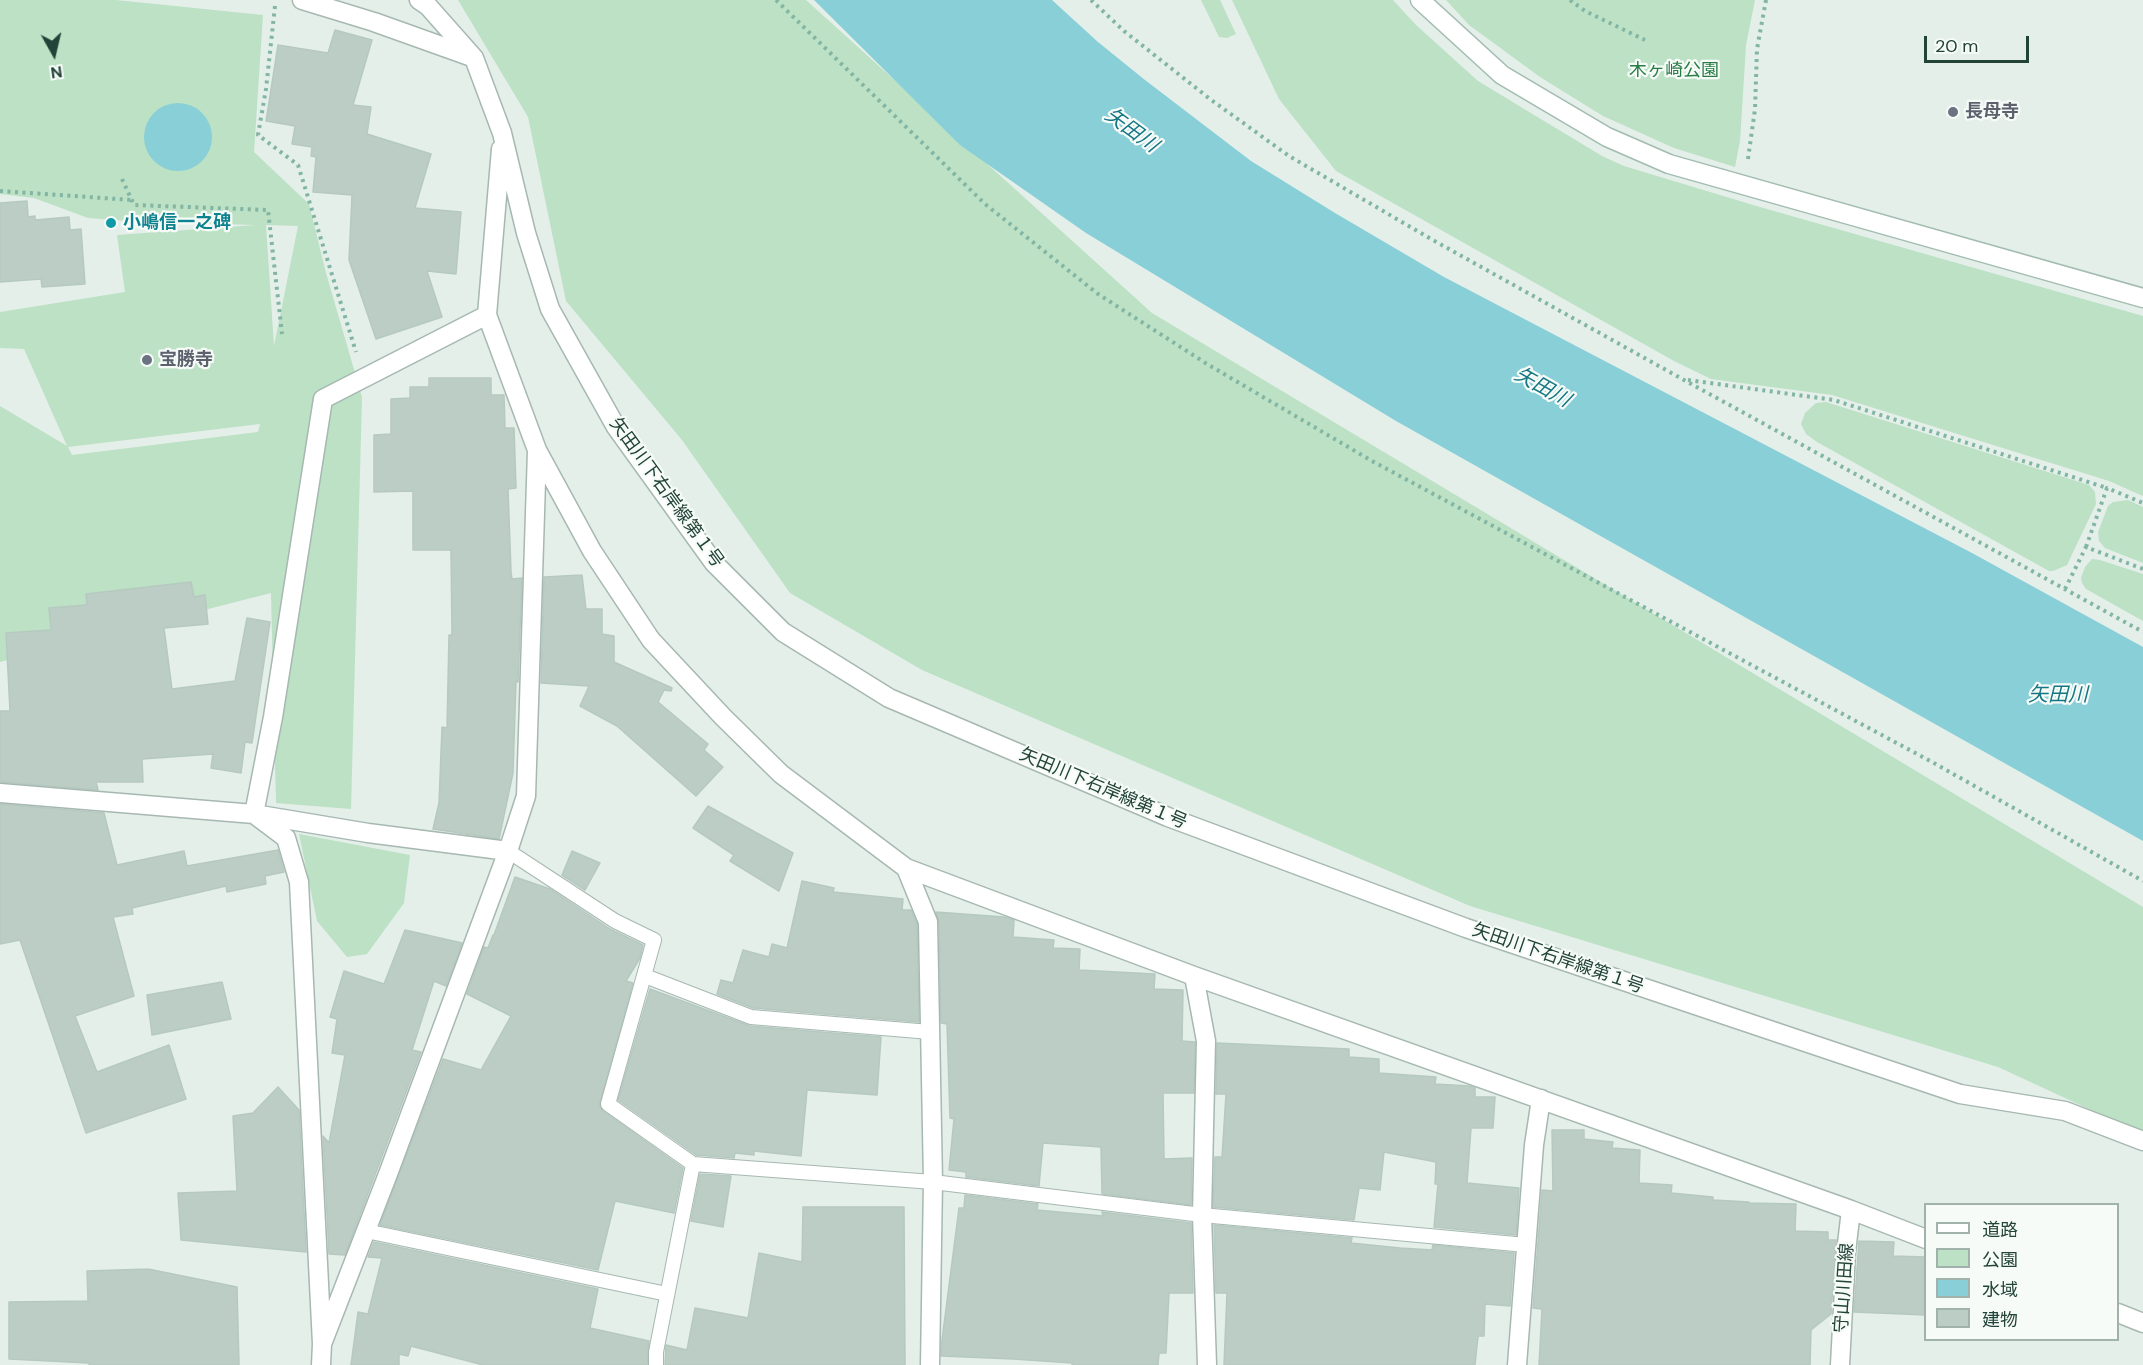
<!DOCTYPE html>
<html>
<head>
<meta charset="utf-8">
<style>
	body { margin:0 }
	#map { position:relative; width:2143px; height:1365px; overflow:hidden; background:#e4efea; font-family:"DM Sans","Noto Sans JP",sans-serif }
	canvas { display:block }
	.legend { position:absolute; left:1924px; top:1203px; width:195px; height:138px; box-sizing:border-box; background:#f6fbf8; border:2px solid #a1b1ab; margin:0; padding:8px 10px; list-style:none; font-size:18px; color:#224338 }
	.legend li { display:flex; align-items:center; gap:12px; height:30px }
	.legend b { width:30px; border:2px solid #a1b1ab }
	.north { position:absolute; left:24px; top:24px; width:60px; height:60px; -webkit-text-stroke:4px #f6fbf8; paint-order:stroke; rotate:172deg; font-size:16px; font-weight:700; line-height:24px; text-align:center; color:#224338 }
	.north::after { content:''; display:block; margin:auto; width:21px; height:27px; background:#224338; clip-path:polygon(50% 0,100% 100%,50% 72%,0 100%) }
	.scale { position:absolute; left:1924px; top:36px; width:105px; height:27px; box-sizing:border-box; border:3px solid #224338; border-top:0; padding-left:8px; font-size:18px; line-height:21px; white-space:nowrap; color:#224338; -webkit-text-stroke:4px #f6fbf8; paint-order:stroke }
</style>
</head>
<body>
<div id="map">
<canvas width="2143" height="1365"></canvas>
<ul class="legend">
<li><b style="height:8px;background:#fff"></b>道路</li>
<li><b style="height:16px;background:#bce1c4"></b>公園</li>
<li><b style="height:16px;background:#88cfd8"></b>水域</li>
<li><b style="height:16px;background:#bccdc5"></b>建物</li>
</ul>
<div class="north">N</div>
<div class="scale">20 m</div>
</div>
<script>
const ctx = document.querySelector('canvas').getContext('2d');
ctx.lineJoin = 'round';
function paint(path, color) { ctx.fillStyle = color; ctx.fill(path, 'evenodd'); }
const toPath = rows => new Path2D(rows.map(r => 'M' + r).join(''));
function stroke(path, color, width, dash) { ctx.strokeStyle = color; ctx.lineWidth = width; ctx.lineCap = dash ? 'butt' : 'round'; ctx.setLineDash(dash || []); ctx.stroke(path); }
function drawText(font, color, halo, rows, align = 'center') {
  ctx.font = font + ' "DM Sans","Noto Sans JP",sans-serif'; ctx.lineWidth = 4.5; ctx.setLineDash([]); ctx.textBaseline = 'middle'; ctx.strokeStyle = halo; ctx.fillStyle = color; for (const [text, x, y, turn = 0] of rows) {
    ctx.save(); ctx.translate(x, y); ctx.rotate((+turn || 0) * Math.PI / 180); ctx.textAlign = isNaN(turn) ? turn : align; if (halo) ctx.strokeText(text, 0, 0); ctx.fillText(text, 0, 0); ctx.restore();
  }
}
const green = toPath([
	[0,0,116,0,263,15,254,152,309,204,326,273,362,397,351,809,276,803,271,593,0,662,0,406,67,446,24,349,0,348,0,312,125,292,117,235,256,225,142,222,88,218,34,198,0,194],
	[266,225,298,226,274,346],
	[260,424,258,432,72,455,68,447],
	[458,0,806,0,1152,313,2143,907,2143,1134,1998,1067,1470,906,922,670,790,593,682,440,566,301,528,117],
	[1201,0,1220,0,1236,34,1227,38,1219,37],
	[1232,0,1393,0,1416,25,1478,81,1602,156,1624,166,1753,205,2143,316,2143,496,2109,481,1832,395,1711,379,1674,361,1336,171,1279,99],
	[1446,0,1755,0,1746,45,1740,141,1735,167,1674,148,1603,116,1540,77,1469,25],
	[1826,402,2089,485,2095,492,2096,504,2067,565,2053,571,2049,571,1817,442,1806,434,1801,424,1805,413,1816,403],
	[2128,500,2143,507,2143,563,2105,548,2099,541,2098,532,2108,506,2113,502],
	[2092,559,2100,560,2143,574,2143,621,2086,589,2082,583,2081,578,2085,567],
	[299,834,410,855,404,903,367,954,347,957,317,921]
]);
const water = toPath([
	[814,0,1052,0,1098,42,1145,80,1251,161,1335,213,1444,277,1972,553,2143,647,2143,841,1396,421,1086,233,960,145],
	'144 137a34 34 0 1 1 68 0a34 34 0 1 1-68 0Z'
]);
const building = toPath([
	[335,30,372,40,353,105,371,107,367,134,431,154,415,208,461,212,456,274,427,271,442,317,376,339,349,260,352,195,313,192,316,157,311,156,312,147,292,144,295,126,266,121,278,45,328,53,335,30],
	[27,201,28,217,35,216,35,220,69,217,70,230,81,229,85,284,42,287,41,279,0,282,0,203,27,201],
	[429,378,491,378,491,395,504,395,505,428,514,428,516,488,508,489,511,572,512,579,522,578,518,682,516,681,513,773,499,839,433,829,439,803,442,727,447,728,449,635,452,635,451,550,413,550,413,491,374,492,374,435,391,434,391,399,410,398,410,387,429,387,429,378],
	[582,575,586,609,602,609,602,634,614,636,614,662,672,688,671,691,664,690,658,702,708,744,704,750,723,767,696,796,617,726,580,706,589,686,541,683,544,577,582,575],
	[191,582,194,597,205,595,208,624,164,628,172,689,235,681,247,618,270,622,252,743,245,742,241,773,211,768,213,754,142,759,143,782,96,782,98,790,0,782,0,711,10,711,6,633,51,630,49,608,87,605,86,594,191,582],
	[0,804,104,813,117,865,184,851,187,866,278,850,284,872,265,876,266,884,227,892,226,886,132,908,133,914,113,917,134,996,75,1016,97,1072,169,1045,186,1099,86,1133,20,940,0,944,0,804],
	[708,806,793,853,779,891,730,861,734,855,693,828,708,806],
	[572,851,600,863,585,890,562,875,572,851],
	[515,877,550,889,610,929,643,945,640,958,626,981,633,983,599,1106,603,1111,683,1168,674,1213,615,1201,598,1270,380,1225,443,1059,481,1070,511,1016,467,994,484,947,488,948,493,935,494,935,515,877],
	[802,881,834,888,833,892,903,899,902,910,911,910,917,924,919,1022,753,1008,717,994,721,980,733,983,743,950,769,957,772,944,787,948,802,881],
	[936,912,1004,917,1014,920,1013,937,1054,940,1053,948,1080,949,1079,970,1155,974,1154,989,1183,990,1182,1041,1195,1042,1194,1093,1163,1093,1164,1159,1192,1158,1191,1205,1102,1194,1101,1147,1043,1143,1039,1186,966,1177,966,1172,949,1170,954,1119,950,1118,947,1024,941,1023,939,922,936,912],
	[405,930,462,943,446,986,434,981,412,1050,421,1052,345,1255,329,1254,323,1136,329,1143,345,1055,332,1053,337,1019,330,1017,344,971,384,984,405,930],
	[222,982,231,1019,152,1035,147,995,222,982],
	[650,989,750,1026,881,1037,877,1095,807,1090,801,1156,754,1151,754,1155,735,1153,734,1158,696,1155,618,1100,650,989],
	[1217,1043,1349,1049,1349,1057,1379,1059,1379,1073,1436,1077,1435,1084,1469,1086,1475,1088,1475,1097,1495,1097,1493,1128,1471,1128,1467,1183,1519,1188,1516,1235,1434,1227,1438,1184,1435,1184,1436,1162,1384,1152,1380,1190,1359,1188,1354,1220,1213,1207,1215,1157,1222,1157,1226,1094,1216,1094,1217,1043],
	[278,1087,299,1110,306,1252,181,1240,178,1193,237,1191,233,1116,253,1113,278,1087],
	[1552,1130,1584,1130,1584,1139,1613,1142,1612,1148,1640,1150,1639,1183,1672,1185,1671,1193,1713,1197,1713,1200,1749,1202,1749,1203,1796,1204,1795,1231,1828,1232,1828,1240,1836,1240,1831,1314,1811,1330,1810,1365,1539,1365,1542,1309,1533,1308,1542,1190,1553,1191,1552,1130],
	[700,1174,731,1176,723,1227,691,1221,700,1174],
	[965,1195,1038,1204,1037,1210,1103,1216,1102,1212,1191,1223,1193,1293,1169,1293,1166,1353,1159,1353,1158,1365,1072,1365,1072,1363,1013,1359,941,1356,942,1340,959,1208,964,1208,965,1195],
	[803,1207,904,1207,905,1365,665,1365,666,1345,687,1350,695,1308,748,1318,759,1253,802,1262,803,1207],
	[1214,1225,1352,1238,1351,1243,1400,1248,1432,1250,1433,1245,1514,1253,1510,1306,1485,1304,1484,1336,1478,1336,1475,1365,1224,1365,1227,1293,1216,1293,1214,1225],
	[1859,1241,1894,1242,1893,1256,1926,1257,1926,1315,1854,1312,1859,1241],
	[374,1242,598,1289,590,1328,649,1341,647,1365,483,1365,411,1346,408,1356,399,1354,399,1365,351,1365,358,1312,368,1314,382,1258,368,1257,374,1242],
	[148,1269,237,1287,239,1365,89,1365,89,1363,9,1359,9,1302,88,1301,87,1271,148,1269]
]);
const path = toPath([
	[776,0,985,204,1098,294,1207,364,1372,461,1932,762,2143,881],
	[1091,0,1124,31,1210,99,1289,156,1431,239,1684,380,2143,632],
	[1570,0,1585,11,1645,40],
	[275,6,266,89,258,135,298,165,356,352],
	[1748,159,1755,109,1757,49,1766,0],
	[122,179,134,205,268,210,282,334],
	[0,191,132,200],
	[1688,380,1834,400,2107,488],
	[2086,547,2107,488,2143,503],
	[2065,589,2086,547,2143,569]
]);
const lane = toPath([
	[508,851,615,921,654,940,608,1104,693,1164,933,1182,1202,1215,1526,1245],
	[645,976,751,1017,930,1032],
	[366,1231,667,1294],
	[656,1365,656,1352,693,1164]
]);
const street = toPath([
	[302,0,374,22,472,57],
	[419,0,428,6,474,58,502,133,526,233,550,309,616,427,714,563,783,632,889,698,1168,817,1466,928,1960,1094,2065,1111,2143,1141],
	[501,149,487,315,537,450,592,551,651,640,723,717,781,774,906,868,1194,976,1851,1210,1926,1239],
	[0,793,254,814,368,833,508,851],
	[254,814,273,717,323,399,487,315],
	[254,814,286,838,299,882,322,1344,321,1365],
	[906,868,928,922,933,1182,930,1365],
	[1194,976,1206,1041,1202,1215,1207,1365],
	[2118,1313,2143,1323],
	[322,1344,388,1174,508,851,526,796,537,450],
	[1517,1365,1534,1145,1541,1099],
	[1840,1365,1846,1252,1851,1210]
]);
const secondary = toPath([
	[1420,0,1502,75,1607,137,1669,164,2143,298]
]);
const markers = [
	[1953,112,6,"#6b7280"],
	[111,223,6,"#0f9aa8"],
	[147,360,6,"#6b7280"]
];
const parkNames = [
	["木ヶ崎公園",1674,71]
];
const worshipNames = [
	["長母寺",1965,112],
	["宝勝寺",159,360]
];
const cultureNames = [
	["小嶋信一之碑",123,223]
];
const streetNames = [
	["矢田川下右岸線第１号",666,493,54],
	["矢田川下右岸線第１号",1103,789,23],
	["矢田川下右岸線第１号",1558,959,19],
	["守山川田線",1845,1288,-86]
];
const waterNames = [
	["矢田川",1131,131,36],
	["矢田川",1542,388,29],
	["矢田川",2058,696]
];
paint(green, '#bce1c4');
paint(water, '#88cfd8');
paint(building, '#bccdc5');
stroke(building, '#b6c9c0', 1.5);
stroke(lane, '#a6b8b1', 16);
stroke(street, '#a6b8b1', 21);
stroke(secondary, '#a2bcb1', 21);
stroke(path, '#82b5a3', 4, [3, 4.5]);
stroke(lane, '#fff', 14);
stroke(street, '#fff', 18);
stroke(secondary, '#fff', 18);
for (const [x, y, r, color] of markers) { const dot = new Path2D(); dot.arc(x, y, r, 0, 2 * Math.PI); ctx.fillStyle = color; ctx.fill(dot); stroke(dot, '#f6fbf8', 2); }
drawText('18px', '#287d45', '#f6fbf8', parkNames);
drawText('bold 18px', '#5b616d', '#f6fbf8', worshipNames, 'left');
drawText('bold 18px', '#0d838f', '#f6fbf8', cultureNames, 'left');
drawText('18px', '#224338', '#f6fbf8', streetNames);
drawText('italic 20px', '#167784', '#f6fbf8', waterNames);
</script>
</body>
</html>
